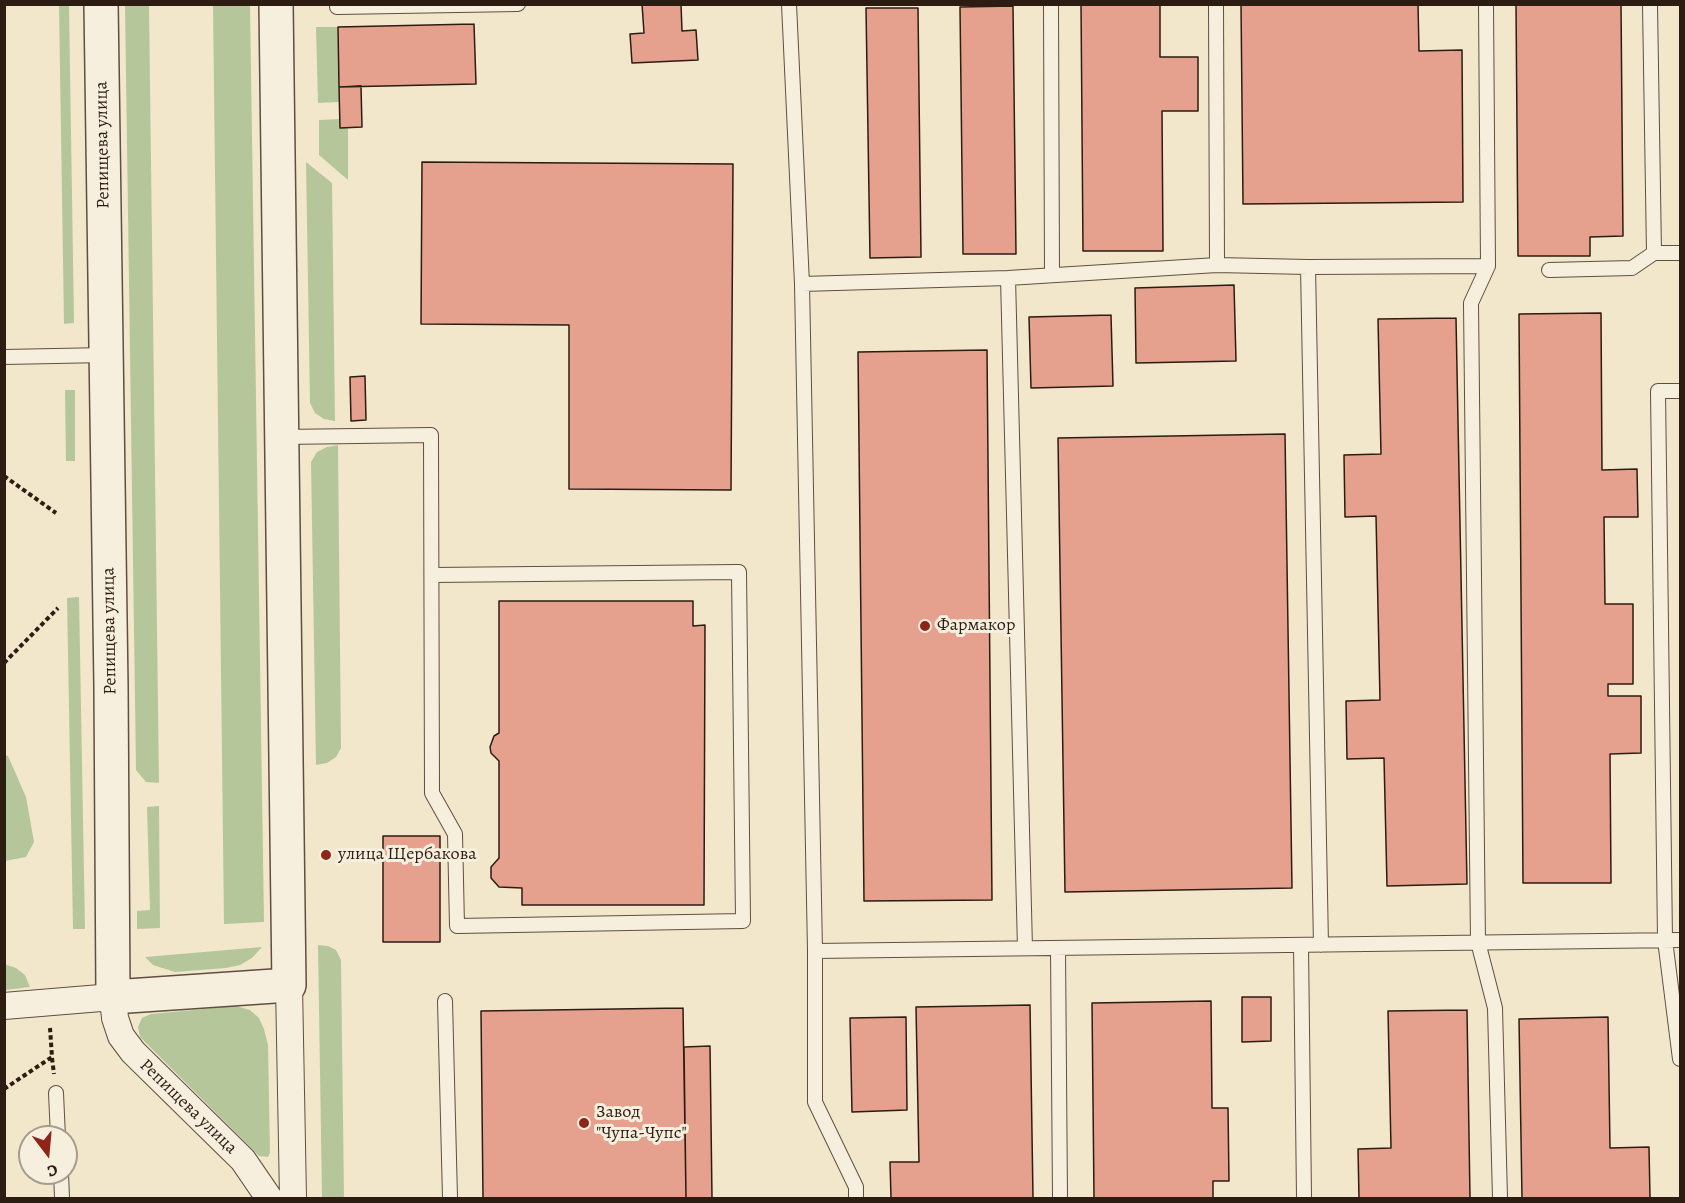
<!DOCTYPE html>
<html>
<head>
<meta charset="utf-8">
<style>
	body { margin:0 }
	#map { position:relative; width:1685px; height:1203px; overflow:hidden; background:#f2e7cb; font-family:Alegreya,serif }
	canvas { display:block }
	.frame { position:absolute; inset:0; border:6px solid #2c1c12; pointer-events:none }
	.north { position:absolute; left:18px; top:1125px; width:60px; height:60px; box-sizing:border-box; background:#f7efdd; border:2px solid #a69b8c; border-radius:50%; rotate:164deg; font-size:16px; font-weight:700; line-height:24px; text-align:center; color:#2c1c12 }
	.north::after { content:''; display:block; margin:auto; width:21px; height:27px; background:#8f2418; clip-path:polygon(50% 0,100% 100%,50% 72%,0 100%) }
</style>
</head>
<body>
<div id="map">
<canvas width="1685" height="1203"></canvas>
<div class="frame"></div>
<div class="north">С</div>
</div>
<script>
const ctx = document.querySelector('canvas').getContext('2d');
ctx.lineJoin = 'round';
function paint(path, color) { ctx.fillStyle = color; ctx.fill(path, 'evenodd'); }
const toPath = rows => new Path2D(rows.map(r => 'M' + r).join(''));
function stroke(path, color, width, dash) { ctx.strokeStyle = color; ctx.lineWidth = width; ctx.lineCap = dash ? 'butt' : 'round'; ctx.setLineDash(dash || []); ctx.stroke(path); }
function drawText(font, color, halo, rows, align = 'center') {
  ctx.font = font + ' Alegreya,serif'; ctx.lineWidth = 6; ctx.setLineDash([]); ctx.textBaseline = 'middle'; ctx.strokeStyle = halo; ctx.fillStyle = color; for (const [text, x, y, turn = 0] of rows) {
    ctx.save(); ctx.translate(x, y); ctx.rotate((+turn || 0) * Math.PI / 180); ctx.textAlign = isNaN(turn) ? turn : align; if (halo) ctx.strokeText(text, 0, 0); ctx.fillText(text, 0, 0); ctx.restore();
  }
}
const green = toPath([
	[59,5,69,5,74,323,64,324],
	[125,5,149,5,159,783,146,782,136,770],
	[213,5,250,5,264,922,224,924],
	[316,27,338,27,339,102,318,103],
	[340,119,340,128,348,127,348,180,319,155,319,120],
	[306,162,332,183,335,421,324,419,315,413,310,403],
	[65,390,75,390,75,461,66,461],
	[338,445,341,748,336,757,327,763,316,765,311,462,317,452,327,447],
	[79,597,85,929,73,929,67,598],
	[5,755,8,756,26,797,34,842,26,857,5,861],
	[159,806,160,928,137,929,137,911,150,910,147,807],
	[318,945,328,946,336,950,341,960,344,1198,322,1198],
	[262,947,252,958,240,965,226,968,175,972,153,965,145,957],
	[4,964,16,968,25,975,30,987,5,990],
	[236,1006,250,1010,259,1018,264,1029,268,1045,270,1153,268,1157,259,1156,140,1037,138,1027,142,1018,151,1014]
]);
const building = toPath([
	[642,4,681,4,682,31,696,30,698,60,632,63,630,34,644,33,642,4],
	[1081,4,1160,4,1160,57,1198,57,1198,111,1162,111,1163,251,1083,251,1081,4],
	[1241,4,1418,4,1419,51,1462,50,1463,202,1243,204,1241,4],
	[1516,4,1621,4,1623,236,1590,237,1590,256,1518,256,1516,4],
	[1013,6,1016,254,963,254,960,7,1013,6],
	[866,8,918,8,921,257,870,258,866,8],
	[474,24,476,84,339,87,338,27,474,24],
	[361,86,362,127,340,128,339,87,361,86],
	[422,162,733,164,731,490,569,489,569,325,421,324,422,162],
	[1234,285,1236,361,1136,363,1135,288,1234,285],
	[1601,313,1602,470,1637,469,1638,517,1604,517,1605,604,1633,604,1633,684,1608,684,1608,696,1641,696,1641,753,1610,754,1611,883,1523,883,1519,314,1601,313],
	[1111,315,1113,386,1031,388,1029,317,1111,315],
	[1456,318,1467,884,1387,886,1384,758,1347,759,1346,701,1380,700,1376,516,1345,517,1344,455,1381,454,1378,319,1456,318],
	[987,350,992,900,864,901,858,352,987,350],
	[365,376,366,420,351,421,350,377,365,376],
	[1285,434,1292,888,1065,892,1058,438,1285,434],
	[499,601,693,601,693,626,705,625,704,905,522,905,522,888,499,887,491,878,491,867,499,858,499,761,491,753,490,747,494,736,499,733,499,601],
	[383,836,440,836,440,942,383,942,383,836],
	[1242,997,1271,997,1271,1041,1242,1042,1242,997],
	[1211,1001,1212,1108,1228,1108,1229,1181,1213,1181,1213,1198,1094,1198,1092,1003,1211,1001],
	[1030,1005,1033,1198,891,1198,890,1162,919,1162,916,1007,1030,1005],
	[683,1008,686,1198,483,1198,481,1011,683,1008],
	[1467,1010,1470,1198,1359,1198,1358,1149,1391,1148,1388,1011,1467,1010],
	[906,1017,907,1110,852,1112,850,1018,906,1017],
	[1608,1017,1610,1148,1649,1147,1650,1198,1522,1198,1519,1019,1608,1017],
	[710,1046,712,1198,686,1198,684,1047,710,1046]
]);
const path = toPath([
	[4,476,56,513],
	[4,663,58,608],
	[52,1058,54,1074],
	[4,1089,52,1057,50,1028]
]);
const service = toPath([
	[789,4,802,284,815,951,815,1102,856,1187,856,1198],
	[1051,4,1052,275],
	[1216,4,1217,265],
	[1486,4,1488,266,1471,303,1478,942,1495,1008,1500,1198],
	[337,7,518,4],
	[1654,253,1680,253],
	[1308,267,1321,945],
	[1549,270,1632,268,1654,253,1650,4],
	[1008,278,1025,948],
	[802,284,1008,278,1217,265,1308,267,1488,266],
	[4,357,106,355],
	[1680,391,1658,391,1665,940,1680,1059],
	[282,437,431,435,432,793,455,834,457,926,743,921,739,572,432,575],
	[1301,945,1304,1198],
	[1058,948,1060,1198],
	[815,951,1680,940],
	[445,1001,450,1198],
	[56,1093,58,1137],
	[61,1173,62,1198]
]);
const minor = toPath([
	[289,985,293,1198],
	[4,1006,113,997,115,1018,121,1036,133,1052,243,1160,269,1198]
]);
const tertiary = toPath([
	[101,4,111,687,113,997,289,985,276,4]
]);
const markers = [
	[925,626,6,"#8f2418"],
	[326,855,6,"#8f2418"],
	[584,1123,6,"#8f2418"]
];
const streetNames = [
	["Репищева улица",103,145,-91],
	["Репищева улица",110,631,-91],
	["Репищева улица",188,1107,44]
];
const poiNames = [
	["Фармакор",937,626],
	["улица Щербакова",338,855],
	["Завод",596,1113],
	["\"Чупа-Чупс\"",596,1134]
];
paint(green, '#b6c69b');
paint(building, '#e5a18d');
stroke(building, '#2c1c12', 1.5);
stroke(service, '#5e4f40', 16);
stroke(minor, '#5e4f40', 28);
stroke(tertiary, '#5e4f40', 36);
stroke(path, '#2c1c12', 4, [4.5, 3]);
stroke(service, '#f7efdd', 14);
stroke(minor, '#f7efdd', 26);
stroke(tertiary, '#f7efdd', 33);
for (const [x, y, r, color] of markers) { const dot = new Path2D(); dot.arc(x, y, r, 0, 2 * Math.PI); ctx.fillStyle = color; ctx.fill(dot); stroke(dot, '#f7efdd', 2); }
drawText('18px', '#2c1c12', '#f7efdd', streetNames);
drawText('18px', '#2c1c12', '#f7efdd', poiNames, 'left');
</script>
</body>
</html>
